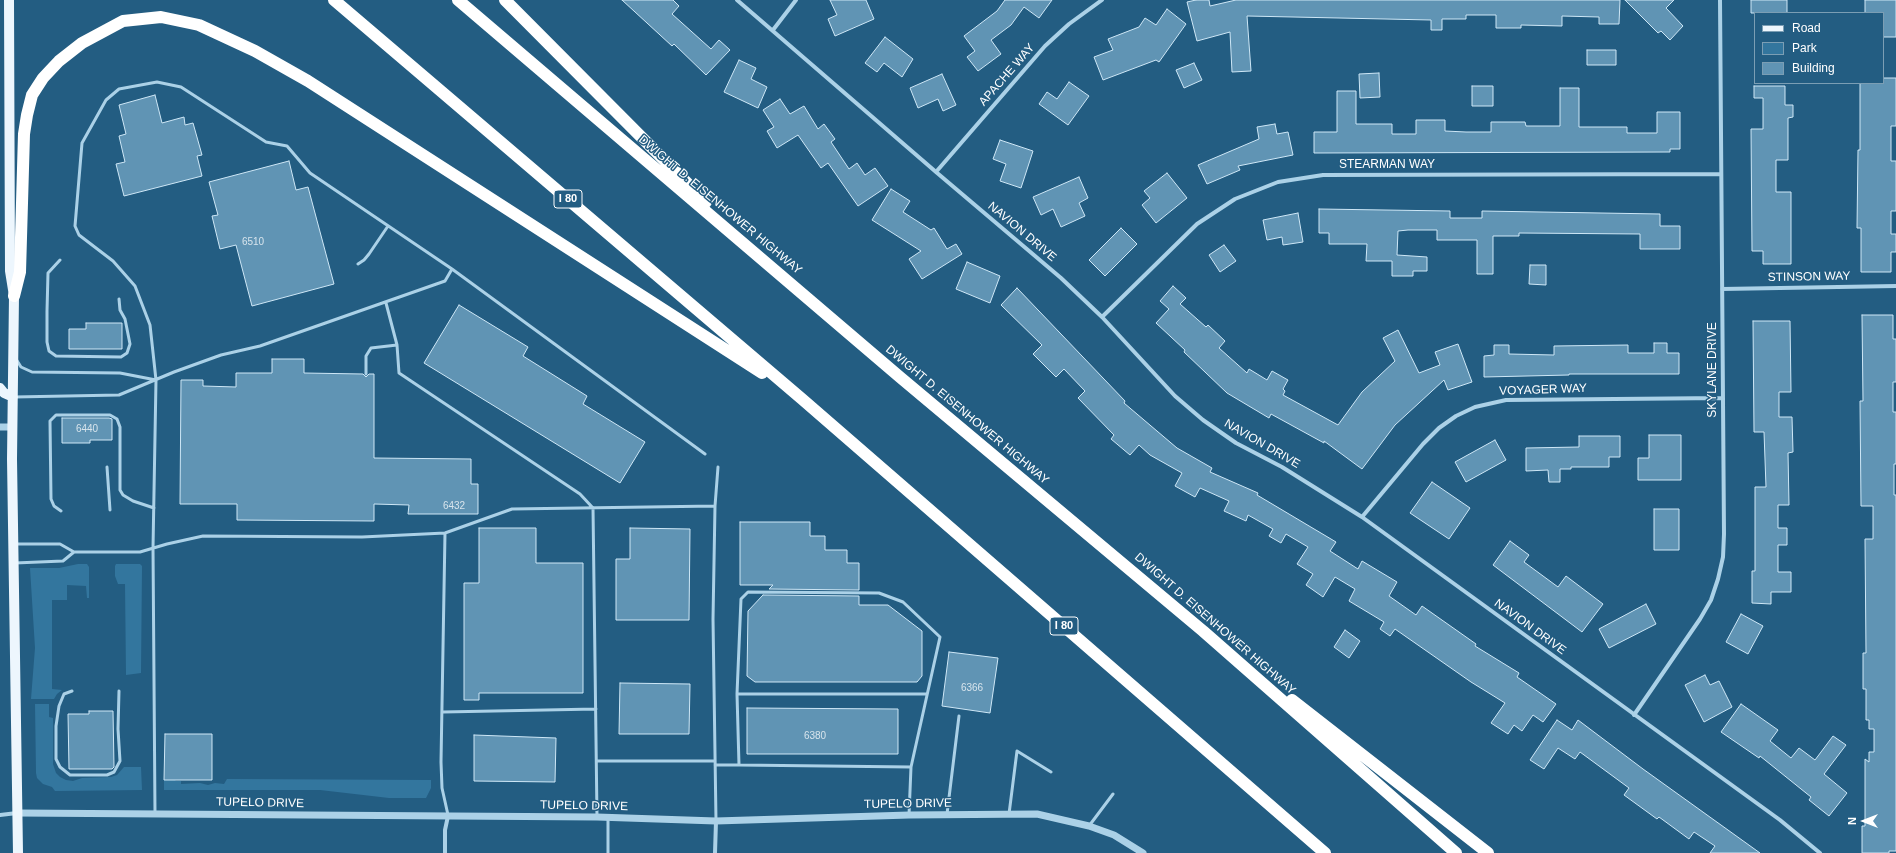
<!DOCTYPE html>
<html>
<head>
<meta charset="utf-8">
<style>
	body { margin:0 }
	#map { position:relative; width:1896px; height:853px; overflow:hidden; background:#235d82; font-family:Arial,sans-serif }
	canvas { display:block }
	.legend { position:absolute; left:1754px; top:12px; width:130px; height:72px; box-sizing:border-box; background:#235d82; border:1px solid #7b9eb4; margin:0; padding:5px 7px; list-style:none; font-size:12px; color:#fff }
	.legend li { display:flex; align-items:center; gap:8px; height:20px }
	.legend b { width:20px; border:1px solid #7b9eb4 }
	.north { position:absolute; left:1844px; top:801px; width:40px; height:40px; -webkit-text-stroke:3px #235d82; paint-order:stroke; rotate:270deg; font-size:11px; font-weight:700; line-height:16px; text-align:center; color:#fff }
	.north::after { content:''; display:block; margin:auto; width:14px; height:18px; background:#fff; clip-path:polygon(50% 0,100% 100%,50% 72%,0 100%) }
</style>
</head>
<body>
<div id="map">
<canvas width="1896" height="853"></canvas>
<ul class="legend">
<li><b style="height:5px;background:#edf6fd"></b>Road</li>
<li><b style="height:11px;background:#33769e"></b>Park</li>
<li><b style="height:11px;background:#6094b4"></b>Building</li>
</ul>
<div class="north">N</div>
</div>
<script>
const ctx = document.querySelector('canvas').getContext('2d');
ctx.lineJoin = 'round';
function paint(path, color) { ctx.fillStyle = color; ctx.fill(path, 'evenodd'); }
const toPath = rows => new Path2D(rows.map(r => 'M' + r).join(''));
function stroke(path, color, width, dash) { ctx.strokeStyle = color; ctx.lineWidth = width; ctx.lineCap = dash ? 'butt' : 'round'; ctx.setLineDash(dash || []); ctx.stroke(path); }
function drawText(font, color, halo, rows, align = 'center') {
  ctx.font = font + ' Arial,sans-serif'; ctx.lineWidth = 3; ctx.setLineDash([]); ctx.textBaseline = 'middle'; ctx.strokeStyle = halo; ctx.fillStyle = color; for (const [text, x, y, turn = 0] of rows) {
    ctx.save(); ctx.translate(x, y); ctx.rotate((+turn || 0) * Math.PI / 180); ctx.textAlign = isNaN(turn) ? turn : align; if (halo) ctx.strokeText(text, 0, 0); ctx.fillText(text, 0, 0); ctx.restore();
  }
}
const green = toPath([
	[78,564,87,564,89,567,89,598,87,598,86,586,67,585,67,600,52,600,52,689,62,690,57,694,54,699,31,699,35,648,30,568,59,568],
	[116,564,140,564,142,566,141,673,126,675,125,584,118,584,115,576,115,566],
	[35,704,49,704,49,717,53,718,53,764,56,773,60,777,66,780,73,781,82,778,111,777,117,775,124,767,141,767,142,790,55,791,52,787,43,784,37,778,36,773],
	[164,770,176,781,181,781,181,784,200,783,208,785,215,783,224,784,227,779,431,780,431,788,426,798,389,798,320,790,164,790]
]);
const building = toPath([
	[622,0,673,0,679,6,672,14,711,49,719,40,730,50,706,75,674,44,672,46,622,0],
	[830,0,866,0,874,19,835,36,828,19,837,15,830,0],
	[1005,0,1052,0,1039,18,1024,7,1011,25,991,40,1001,54,978,71,967,57,975,51,964,36,997,11,1005,0],
	[1196,0,1209,0,1210,6,1236,0,1620,0,1619,24,1599,24,1599,17,1562,16,1562,26,1521,25,1521,28,1496,28,1496,15,1466,15,1466,19,1442,19,1442,30,1431,30,1431,20,1247,16,1251,71,1232,72,1230,32,1197,41,1187,2,1196,0],
	[1625,0,1674,0,1666,8,1683,26,1670,40,1661,31,1658,33,1625,0],
	[1751,0,1787,0,1787,13,1751,13,1751,0],
	[1865,0,1896,0,1896,37,1883,37,1883,13,1865,13,1865,0],
	[1167,9,1186,24,1159,62,1156,60,1103,80,1094,57,1113,50,1108,39,1139,27,1145,18,1156,25,1167,9],
	[885,37,913,59,902,77,884,63,877,72,865,63,885,37],
	[1587,50,1616,50,1616,65,1587,65,1587,50],
	[739,60,756,68,751,79,767,87,758,108,724,92,739,60],
	[1194,63,1202,80,1184,88,1176,70,1194,63],
	[1379,73,1380,97,1360,98,1359,74,1379,73],
	[942,74,956,105,943,111,938,99,918,108,910,88,942,74],
	[1883,78,1896,78,1896,126,1891,126,1891,161,1896,161,1896,211,1891,211,1891,234,1896,234,1896,252,1891,252,1891,272,1861,272,1861,228,1857,228,1858,150,1860,150,1860,83,1883,83,1883,78],
	[1069,82,1089,96,1068,125,1039,104,1047,92,1057,99,1069,82],
	[1472,86,1493,86,1493,106,1472,106,1472,86],
	[1754,86,1785,86,1785,105,1793,105,1793,117,1788,118,1788,160,1776,160,1776,192,1791,192,1791,264,1763,264,1763,251,1752,251,1751,129,1763,129,1763,98,1754,98,1754,86],
	[1560,88,1579,88,1579,127,1627,127,1627,133,1657,133,1657,112,1680,112,1680,149,1670,149,1670,152,1314,153,1314,132,1337,132,1337,91,1356,91,1356,124,1392,124,1392,134,1416,134,1416,120,1445,120,1445,131,1466,132,1491,132,1491,122,1525,122,1526,126,1560,126,1560,88],
	[155,95,162,123,184,117,185,125,193,123,202,155,197,156,202,176,124,196,116,164,125,162,119,136,126,134,119,105,155,95],
	[780,99,790,114,804,106,818,129,824,124,835,139,831,142,849,169,857,163,865,175,875,168,888,186,858,206,828,163,821,168,798,135,777,148,767,131,774,127,763,110,780,99],
	[1275,124,1277,134,1288,132,1293,155,1238,166,1240,170,1207,184,1198,165,1259,139,1257,127,1275,124],
	[1000,140,1033,151,1021,188,1000,181,1006,164,993,159,1000,140],
	[289,161,296,190,308,187,334,284,252,306,236,245,220,249,212,216,218,215,209,182,289,161],
	[1167,173,1187,198,1156,223,1142,205,1150,198,1144,191,1167,173],
	[1079,177,1088,198,1079,203,1085,216,1061,227,1053,209,1041,215,1033,197,1079,177],
	[891,189,910,201,903,212,931,230,934,228,947,249,956,244,962,254,922,279,909,259,921,251,872,220,891,189],
	[1319,209,1450,211,1450,218,1482,218,1482,211,1660,214,1660,226,1680,226,1680,249,1640,249,1640,234,1519,233,1519,236,1493,236,1493,274,1477,274,1477,240,1437,240,1437,230,1408,230,1398,231,1397,255,1427,257,1427,271,1413,271,1413,276,1392,276,1392,261,1366,261,1367,244,1329,244,1329,233,1319,233,1319,209],
	[1298,213,1303,242,1283,245,1282,237,1267,240,1263,220,1298,213],
	[1121,228,1137,244,1105,276,1089,260,1121,228],
	[1224,245,1236,261,1220,272,1209,255,1224,245],
	[967,262,1000,276,990,303,956,289,967,262],
	[1530,265,1546,265,1546,285,1529,284,1530,265],
	[1173,286,1186,298,1180,304,1206,327,1208,325,1225,341,1219,348,1247,373,1249,369,1267,380,1272,371,1288,380,1283,389,1285,391,1283,395,1338,425,1362,392,1395,361,1383,338,1398,330,1419,373,1440,365,1435,352,1458,344,1472,382,1448,390,1444,380,1395,425,1362,469,1324,441,1324,443,1271,414,1269,418,1227,393,1184,352,1185,350,1156,323,1169,309,1160,301,1173,286],
	[1017,288,1125,401,1124,403,1177,448,1212,468,1210,472,1258,493,1257,495,1336,542,1330,551,1358,569,1362,561,1397,582,1389,596,1416,615,1422,606,1476,644,1475,646,1519,673,1517,677,1556,704,1543,722,1533,715,1522,731,1514,725,1508,734,1491,723,1505,703,1471,682,1395,629,1390,636,1380,629,1384,622,1349,601,1355,589,1335,577,1323,597,1306,585,1313,574,1297,564,1308,547,1286,534,1281,543,1269,536,1273,529,1248,515,1246,521,1224,511,1229,501,1200,488,1195,497,1175,486,1182,473,1150,455,1139,445,1130,455,1111,439,1114,435,1078,398,1085,391,1064,369,1056,377,1033,354,1042,345,1001,305,1017,288],
	[459,305,528,347,523,356,587,396,583,404,645,442,620,483,424,363,459,305],
	[1862,315,1893,315,1893,339,1896,339,1896,382,1893,382,1893,412,1896,412,1896,464,1894,464,1894,495,1896,495,1896,851,1889,851,1889,853,1862,853,1862,826,1865,826,1865,759,1869,762,1869,752,1874,752,1874,729,1869,729,1869,720,1866,720,1866,689,1863,689,1863,653,1866,653,1865,539,1873,539,1873,506,1861,506,1860,401,1863,401,1862,315],
	[1753,321,1790,321,1791,392,1779,392,1779,417,1792,417,1793,452,1788,453,1789,505,1778,505,1778,528,1787,528,1787,545,1778,545,1778,572,1791,572,1791,592,1771,592,1771,604,1752,603,1752,571,1755,571,1755,487,1766,487,1764,432,1754,432,1753,321],
	[86,323,122,323,122,349,69,349,69,329,86,329,86,323],
	[1654,343,1667,343,1667,353,1679,353,1679,374,1569,374,1569,375,1484,377,1484,356,1494,355,1494,345,1509,345,1509,354,1554,355,1554,346,1628,345,1628,353,1654,353,1654,343],
	[272,359,304,359,304,373,363,374,366,377,369,374,374,374,374,458,471,459,471,484,478,484,478,514,408,514,409,505,374,504,374,521,237,520,237,504,180,504,181,380,203,380,203,386,236,387,236,373,272,373,272,359],
	[62,418,109,418,112,419,112,440,90,440,90,443,62,443,62,418],
	[1649,435,1681,435,1681,480,1638,480,1638,458,1649,458,1649,435],
	[1579,436,1620,436,1620,457,1609,457,1609,467,1571,467,1571,469,1560,469,1560,482,1549,482,1548,470,1526,471,1526,448,1579,447,1579,436],
	[1495,440,1506,460,1466,482,1455,462,1495,440],
	[1432,482,1470,508,1449,539,1410,513,1432,482],
	[1654,509,1679,509,1679,550,1654,550,1654,509],
	[740,522,810,522,810,536,825,536,825,550,847,550,847,563,859,563,859,590,769,589,773,585,740,585,740,522],
	[479,528,536,528,536,563,583,563,583,693,479,693,479,700,464,700,464,583,479,583,479,528],
	[630,528,690,529,689,620,616,620,616,559,630,559,630,528],
	[1510,541,1529,555,1524,562,1558,587,1566,576,1603,604,1582,632,1493,565,1510,541],
	[763,595,859,596,859,605,888,605,922,631,922,676,917,682,755,682,747,676,748,611,763,595],
	[1646,604,1656,624,1609,648,1599,629,1646,604],
	[1741,614,1763,626,1748,654,1726,642,1741,614],
	[1345,630,1360,641,1349,658,1334,647,1345,630],
	[949,652,998,658,990,713,942,706,949,652],
	[1705,675,1710,685,1719,681,1732,707,1704,722,1685,685,1705,675],
	[620,683,690,684,689,734,619,734,620,683],
	[1741,704,1778,730,1770,741,1791,758,1799,748,1815,760,1833,736,1846,745,1824,774,1847,793,1829,816,1809,800,1811,797,1760,756,1759,758,1721,732,1741,704],
	[747,708,898,709,898,754,747,754,747,708],
	[89,711,113,711,114,767,112,769,69,769,68,714,89,714,89,711],
	[1557,720,1572,730,1578,720,1643,769,1760,853,1710,853,1715,846,1694,832,1689,839,1659,817,1657,819,1624,795,1629,788,1580,752,1575,759,1558,748,1544,769,1530,760,1557,720],
	[165,734,212,734,212,780,164,780,165,734],
	[474,735,556,738,555,782,474,781,474,735]
]);
const service = toPath([
	[60,260,48,273,47,311,47,342,49,351,56,356,121,357,127,353,130,344,125,319,120,310,119,299],
	[358,264,364,260,369,254,388,226],
	[386,303,397,345,399,373,580,494,593,508,597,817],
	[16,359,21,367,32,372,120,373,156,380],
	[366,374,366,356,371,348,397,345],
	[14,397,119,395,174,372,221,355,260,346,445,281,452,269],
	[107,467,110,510],
	[715,506,718,467],
	[61,511,54,506,51,499,50,421,56,415,110,415,117,419,120,427,120,490,123,495,133,501,154,508],
	[445,533,441,762,442,788,448,815],
	[16,544,60,544,74,552,140,552,167,544,203,536,362,537,445,533,512,509,715,506,713,619,716,821],
	[15,563,63,561,74,552],
	[72,691,64,694,59,706,56,726,56,759,60,767,70,775,107,775,114,772,120,761,118,729,119,691],
	[737,694,739,765,911,767],
	[443,712,596,709],
	[597,761,715,761],
	[715,765,739,765],
	[155,813,153,548,156,380,150,325,135,286,113,261,79,235,75,226,82,143,106,100,119,89,157,82,181,87,266,142,287,146,310,173,452,269,705,454],
	[947,814,959,716],
	[1009,814,1017,751,1051,772],
	[909,815,911,767,940,637,903,602,879,593,748,592,741,599,737,694,927,694],
	[608,817,608,853],
	[1089,826,1113,794]
]);
const minor = toPath([
	[737,0,936,172,1061,278,1102,317,1175,396,1203,420,1236,443,1282,467,1362,517,1780,820,1820,853],
	[773,30,796,0],
	[936,172,1045,46,1069,24,1102,0],
	[1722,289,1896,286],
	[1102,317,1197,224,1235,199,1278,182,1323,175,1721,174],
	[1362,517,1423,444,1439,428,1456,416,1475,407,1506,400,1723,398],
	[1634,715,1700,619,1711,600,1718,579,1723,557,1724,534,1720,0],
	[0,815,17,813],
	[445,853,445,830,448,816],
	[715,853,716,821]
]);
const tertiary = toPath([
	[0,427,12,427],
	[17,813,597,817,716,821,909,815,1037,814,1089,826,1114,835,1143,853]
]);
const primary = toPath([
	[9,0,10,271,14,296,12,459,18,853],
	[0,388,4,393,13,397]
]);
const motorway = toPath([
	[334,0,802,399,1325,853],
	[458,0,901,378,1203,631,1456,853],
	[505,0,706,202],
	[14,296,20,272,24,134,27,115,32,95,43,78,59,61,82,43,123,21,161,17,199,25,255,51,308,81,762,373],
	[1292,700,1488,853]
]);
const numberNames = [
	["6510",253,242],
	["6440",87,429],
	["6432",454,506],
	["6366",972,688],
	["6380",815,736]
];
const shields = [
	[568,199,28],
	[1064,626,28]
];
const shieldNames = [
	["I 80",568,199],
	["I 80",1064,626]
];
const streetNames = [
	["APACHE WAY",1007,75,-49],
	["STEARMAN WAY",1387,165],
	["DWIGHT D. EISENHOWER HIGHWAY",720,205,40],
	["NAVION DRIVE",1022,232,40],
	["STINSON WAY",1809,277,-1],
	["SKYLANE DRIVE",1713,370,-90],
	["VOYAGER WAY",1543,390,-2],
	["DWIGHT D. EISENHOWER HIGHWAY",967,415,40],
	["NAVION DRIVE",1262,444,30],
	["DWIGHT D. EISENHOWER HIGHWAY",1215,624,41],
	["NAVION DRIVE",1530,627,36],
	["TUPELO DRIVE",260,803,1],
	["TUPELO DRIVE",908,804,-1],
	["TUPELO DRIVE",584,806,1]
];
paint(green, '#33769e');
paint(building, '#6094b4');
stroke(building, '#cee7f6', 1);
stroke(service, '#abd1e7', 3);
stroke(minor, '#abd1e7', 4);
stroke(tertiary, '#abd1e7', 7);
stroke(primary, '#edf6fd', 10);
stroke(motorway, '#fff', 12);
drawText('10px', '#d7e4ec', null, numberNames);
for (const [x, y, w] of shields) { const box = new Path2D(); box.roundRect(x - w / 2, y - 9, w, 18, 3); ctx.fillStyle = '#235d82'; ctx.fill(box); stroke(box, '#fff', 1); }
drawText('bold 11px', '#fff', null, shieldNames);
drawText('12px', '#fff', '#235d82', streetNames);
</script>
</body>
</html>
